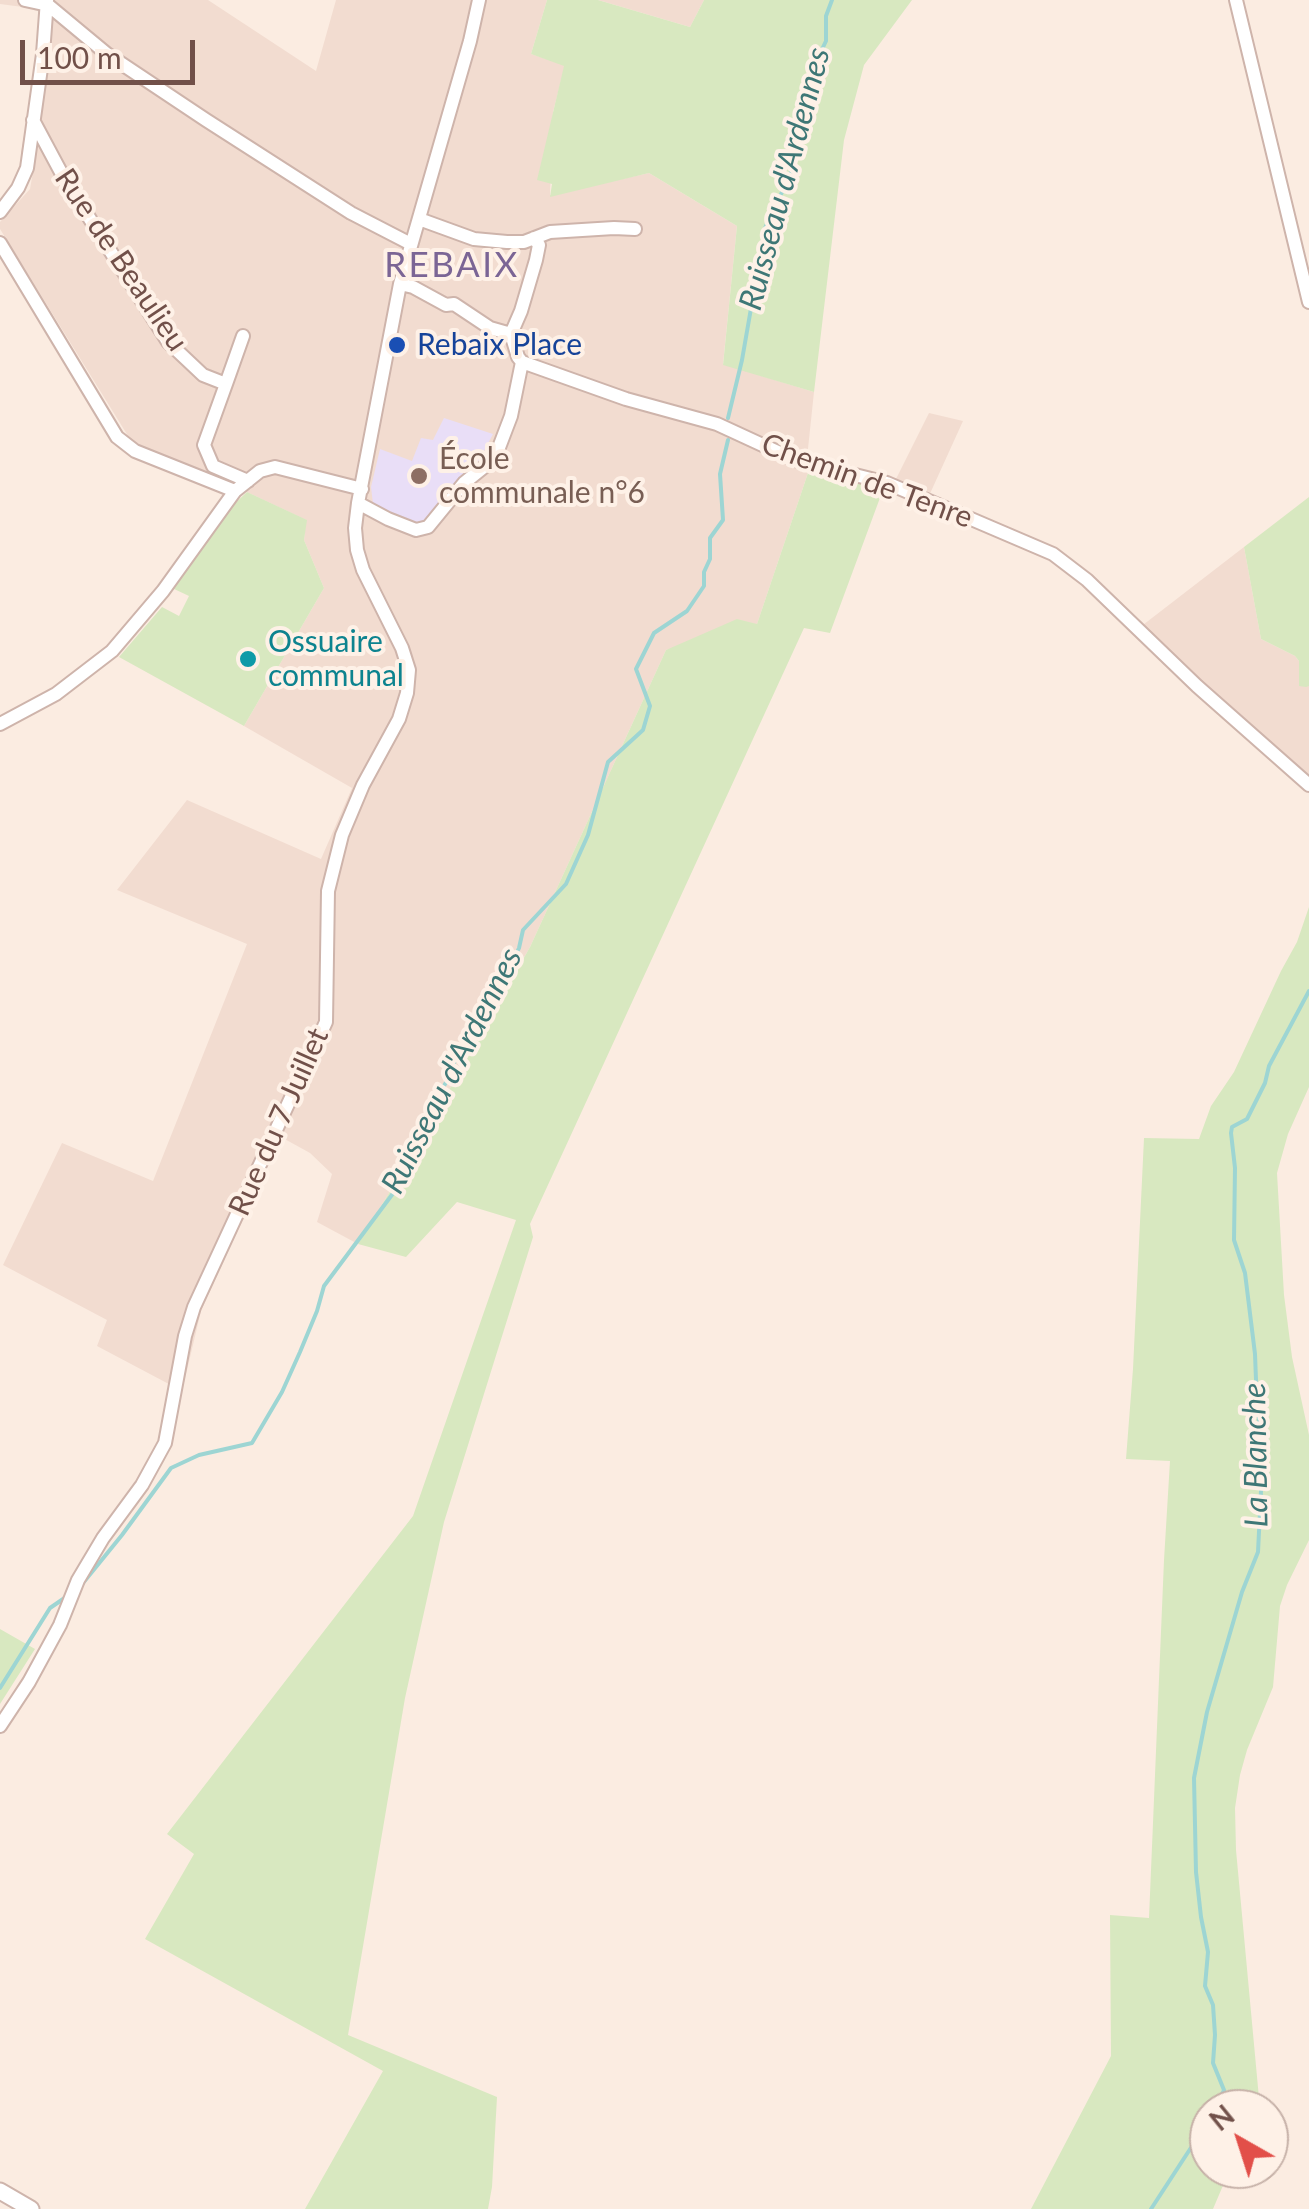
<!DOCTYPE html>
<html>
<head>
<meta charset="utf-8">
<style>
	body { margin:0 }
	#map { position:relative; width:1309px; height:2209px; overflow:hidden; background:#fbece1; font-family:Lato,sans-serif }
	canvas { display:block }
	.north { position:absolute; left:1189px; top:2089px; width:100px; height:100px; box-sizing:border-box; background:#fef1e7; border:2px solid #c6b1a8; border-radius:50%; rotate:321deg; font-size:28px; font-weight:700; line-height:40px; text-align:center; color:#715049 }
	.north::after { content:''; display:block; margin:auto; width:35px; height:45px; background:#e24f49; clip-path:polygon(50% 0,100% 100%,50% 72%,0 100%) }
	.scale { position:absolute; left:20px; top:40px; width:175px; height:45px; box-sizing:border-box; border:5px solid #715049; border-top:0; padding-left:12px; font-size:30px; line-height:35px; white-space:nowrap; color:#715049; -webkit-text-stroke:8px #fef1e7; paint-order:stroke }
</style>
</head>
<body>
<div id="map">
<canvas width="1309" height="2209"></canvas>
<div class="north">N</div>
<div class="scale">100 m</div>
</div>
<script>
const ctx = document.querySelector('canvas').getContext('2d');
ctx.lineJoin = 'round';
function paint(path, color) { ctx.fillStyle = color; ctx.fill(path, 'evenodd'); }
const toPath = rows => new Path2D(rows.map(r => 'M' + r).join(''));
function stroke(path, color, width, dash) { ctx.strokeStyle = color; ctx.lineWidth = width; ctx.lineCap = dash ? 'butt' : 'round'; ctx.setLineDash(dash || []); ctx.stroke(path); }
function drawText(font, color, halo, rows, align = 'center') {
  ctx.font = font + ' Lato,sans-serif'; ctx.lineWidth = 8; ctx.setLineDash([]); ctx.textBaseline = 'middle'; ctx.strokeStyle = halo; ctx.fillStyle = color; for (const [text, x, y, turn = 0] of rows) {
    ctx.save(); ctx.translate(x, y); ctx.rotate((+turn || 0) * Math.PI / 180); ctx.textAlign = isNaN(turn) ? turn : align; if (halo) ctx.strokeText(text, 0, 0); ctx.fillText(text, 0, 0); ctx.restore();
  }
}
const residential = toPath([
	[0,0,208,0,316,71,336,0,547,0,531,54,565,65,553,112,550,195,649,173,737,226,723,364,814,392,807,458,810,467,757,624,666,650,530,947,411,1157,358,1244,317,1222,332,1174,310,1153,281,1137,201,1311,182,1391,97,1346,107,1320,3,1265,62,1143,153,1181,247,944,117,890,187,800,321,859,352,788,244,726,324,588,304,540,306,520,215,477,133,444,0,229,0,222,30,189,35,160,21,153,41,38,38,9,0,4],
	[598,0,704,0,690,27],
	[929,413,963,421,928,498,895,481],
	[1244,547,1261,639,1295,656,1299,661,1299,685,1309,686,1309,781,1139,628]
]);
const education = toPath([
	[444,418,493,434,476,466,422,524,387,513,373,504,371,487,380,449,412,461,421,438,433,440]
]);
const green = toPath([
	[547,0,598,0,690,27,704,0,912,0,864,65,844,140,814,392,723,365,737,226,649,173,550,197,552,184,537,180,564,66,531,54],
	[810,467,884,487,830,633,804,628,530,1224,533,1237,444,1522,405,1698,348,2035,497,2097,492,2187,488,2209,305,2209,383,2071,145,1939,194,1854,167,1834,413,1516,516,1220,457,1202,406,1257,358,1244,411,1157,530,947,666,650,737,619,757,624],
	[247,492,307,520,304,540,324,588,244,726,119,657,162,607,179,616,189,596,172,588,229,509],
	[1309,497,1309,686,1306,687,1299,686,1299,661,1295,656,1261,639,1244,547],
	[1309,907,1309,1087,1288,1134,1277,1173,1284,1295,1292,1357,1309,1435,1309,1540,1287,1585,1280,1606,1273,1687,1247,1750,1240,1775,1235,1808,1236,1850,1260,2109,1209,2109,1209,2169,1230,2169,1213,2209,1031,2209,1111,2056,1110,1915,1149,1918,1164,1560,1170,1461,1126,1459,1133,1369,1144,1138,1199,1139,1211,1106,1234,1072,1281,971,1297,942],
	[0,1629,35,1649,0,1704]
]);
const stream = toPath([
	[728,418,742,360,765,228,791,173,792,153,805,128,806,99,815,64,826,41,826,16,832,0],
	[83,1583,122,1535,171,1468,199,1455,252,1443,282,1392,300,1352,317,1311,324,1286,403,1180,413,1138,448,1079,459,1049,472,1036,500,989,519,948,523,930,566,884,588,835,608,762,643,730,650,706,636,669,654,633,687,611,704,586,704,572,710,559,710,538,723,520,720,474,728,440],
	[0,1688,50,1608,66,1597],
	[1216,2109,1224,2090,1213,2063,1215,2035,1213,2005,1205,1986,1208,1952,1201,1917,1196,1872,1194,1778,1207,1712,1242,1592,1258,1552,1263,1450,1257,1406,1255,1354,1245,1273,1234,1240,1235,1168,1231,1133,1232,1127,1247,1119,1265,1083,1269,1066,1309,991],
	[1151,2209,1209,2120]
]);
const minor = toPath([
	[25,0,48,5,107,54,206,120,351,213,411,244],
	[1236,0,1309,302],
	[33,120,64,178,168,342,203,375,226,384,204,445,213,466,248,481],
	[0,212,18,188,27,168,43,54,47,0],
	[419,219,474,239,507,242,524,242,550,232,614,228,635,229],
	[0,243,117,437,135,451,235,491],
	[400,284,413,287,446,305,454,304,490,328,511,334],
	[511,334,521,311,536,260,539,245,534,238],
	[522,362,626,399,717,424,795,460,887,483,1053,554,1087,580,1197,686,1309,785],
	[226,384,243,336],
	[358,503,388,519,416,530,428,527,464,483,495,458,511,416,522,362,518,357,511,334],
	[0,724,56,694,112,651,163,591,235,491,260,471,275,467,362,489],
	[0,1726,29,1682,60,1625,78,1580,103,1538,142,1485,165,1443,185,1336,194,1307,326,1022,328,891,342,835,363,785,399,719,407,693,409,670,402,648,363,570,357,550,355,528,358,503,400,284,470,41,479,0]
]);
const tertiary = toPath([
	[0,2191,31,2209]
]);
const markers = [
	[397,345,10,"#1a4fb4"],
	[419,476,10,"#8d6e63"],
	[248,659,10,"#0f9aa8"]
];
const streetNames = [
	["Rue de Beaulieu",121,260,56],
	["Chemin de Tenre",867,481,20],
	["Rue du 7 Juillet",279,1122,-66]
];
const transitNames = [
	["Rebaix Place",417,345]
];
const educationNames = [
	["École",439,459],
	["communale n°6",439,493]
];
const cultureNames = [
	["Ossuaire",268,642],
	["communal",268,676]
];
const waterNames = [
	["Ruisseau d'Ardennes",785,179,-75],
	["Ruisseau d'Ardennes",452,1071,-63],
	["La Blanche",1256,1455,-91]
];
const quarterNames = [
	["REBAIX",452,266]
];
paint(residential, '#f2dcd0');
paint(education, '#e9def7');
paint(green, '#d8e8c0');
stroke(stream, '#9dd5d3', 4);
stroke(minor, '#ceb4ab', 16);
stroke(tertiary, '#ceb4ab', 19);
stroke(minor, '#fff', 12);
stroke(tertiary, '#fff', 15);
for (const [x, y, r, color] of markers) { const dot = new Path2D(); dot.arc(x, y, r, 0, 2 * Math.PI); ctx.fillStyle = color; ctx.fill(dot); stroke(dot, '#fef1e7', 4); }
drawText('30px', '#715049', '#fef1e7', streetNames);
drawText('30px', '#164399', '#fef1e7', transitNames, 'left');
drawText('30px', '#785e54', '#fef1e7', educationNames, 'left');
drawText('30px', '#0d838f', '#fef1e7', cultureNames, 'left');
drawText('italic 32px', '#3e7776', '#fef1e7', waterNames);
ctx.letterSpacing = '2.5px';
drawText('35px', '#7b6595', '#fef1e7', quarterNames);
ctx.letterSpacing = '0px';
</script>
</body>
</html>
